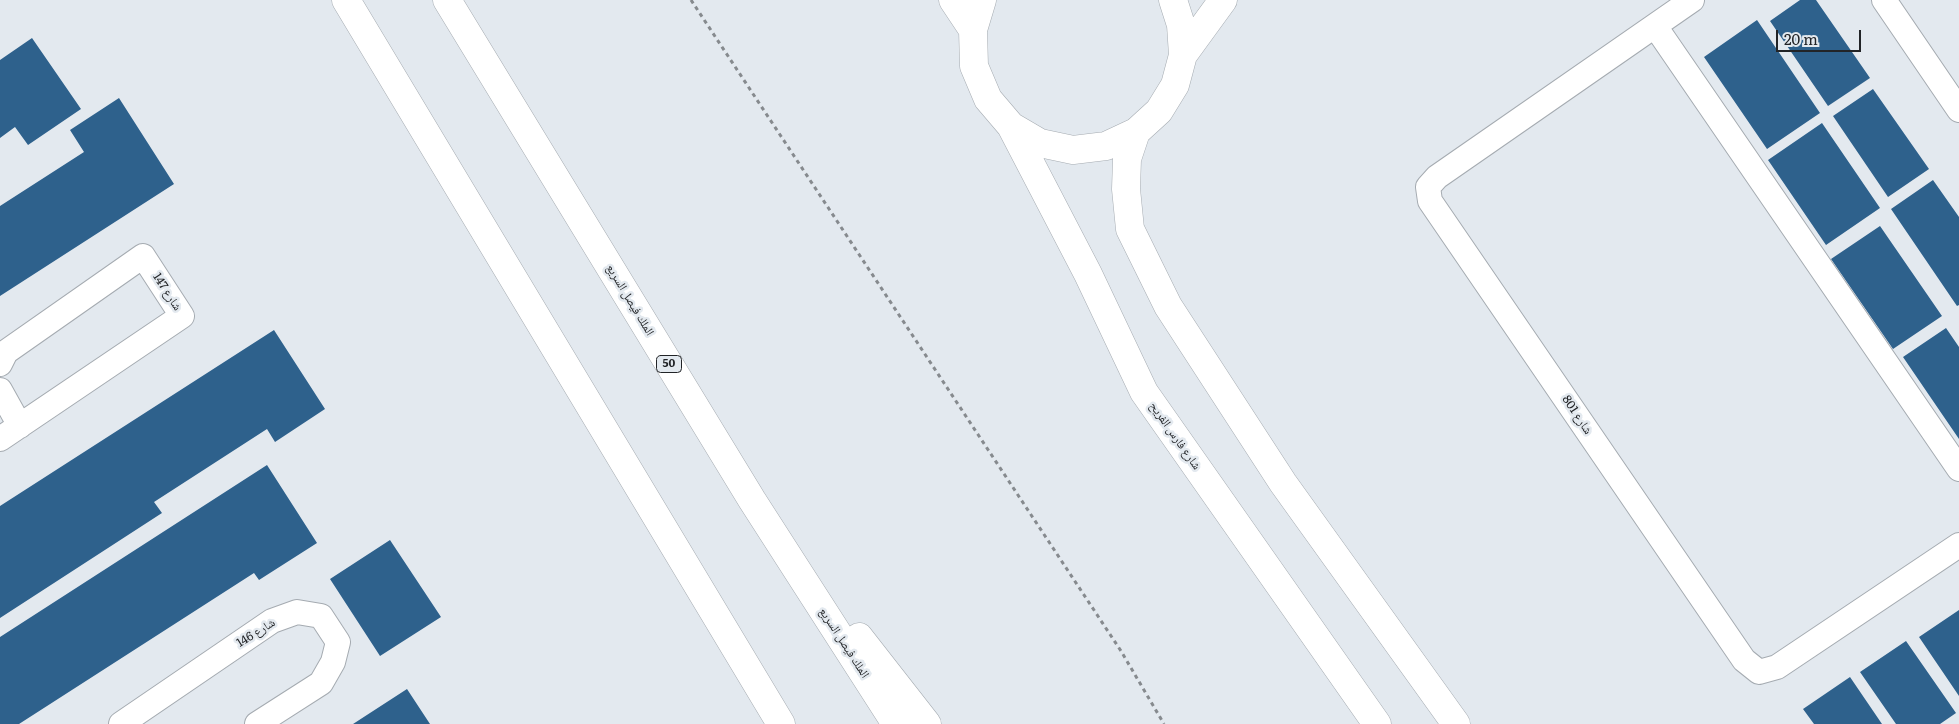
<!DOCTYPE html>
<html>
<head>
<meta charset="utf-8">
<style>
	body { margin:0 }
	#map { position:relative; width:1959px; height:724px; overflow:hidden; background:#e3e9ef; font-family:Literata,serif }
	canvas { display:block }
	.scale { position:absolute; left:1776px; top:30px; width:85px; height:22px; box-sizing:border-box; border:2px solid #222427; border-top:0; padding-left:6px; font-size:15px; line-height:18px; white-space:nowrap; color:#222427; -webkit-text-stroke:4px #e3e9ef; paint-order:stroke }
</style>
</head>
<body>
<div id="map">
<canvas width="1959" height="724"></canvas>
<div class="scale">20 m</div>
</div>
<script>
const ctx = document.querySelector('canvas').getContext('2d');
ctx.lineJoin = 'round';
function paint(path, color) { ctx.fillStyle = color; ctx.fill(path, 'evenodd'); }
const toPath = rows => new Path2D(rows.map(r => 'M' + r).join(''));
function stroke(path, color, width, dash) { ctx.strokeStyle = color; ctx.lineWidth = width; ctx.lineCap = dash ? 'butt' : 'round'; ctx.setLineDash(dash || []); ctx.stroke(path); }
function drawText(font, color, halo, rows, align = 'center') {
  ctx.font = font + ' Literata,"Noto Naskh Arabic",serif'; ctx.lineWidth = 5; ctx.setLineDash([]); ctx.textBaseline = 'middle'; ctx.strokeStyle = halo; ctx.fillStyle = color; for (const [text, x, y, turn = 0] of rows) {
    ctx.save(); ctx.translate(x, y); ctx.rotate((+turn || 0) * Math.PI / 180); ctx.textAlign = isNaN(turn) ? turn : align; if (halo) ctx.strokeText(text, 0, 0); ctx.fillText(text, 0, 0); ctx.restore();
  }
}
const building = toPath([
	[1800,0,1816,0,1870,78,1828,106,1770,21],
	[1757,20,1820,113,1767,149,1704,57],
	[32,38,81,109,28,145,15,127,0,138,0,60],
	[1873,89,1929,169,1888,197,1833,116],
	[119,98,174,184,0,296,0,206,84,152,70,130],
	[1822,123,1880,208,1826,245,1768,160],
	[1933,180,1959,217,1959,305,1957,306,1891,209],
	[1880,226,1942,316,1893,349,1831,259],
	[1946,328,1959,347,1959,439,1903,357],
	[274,330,325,409,275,442,267,429,154,502,162,513,0,618,0,506],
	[267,465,317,543,259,580,254,573,19,724,0,724,0,637],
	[390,540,441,617,380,656,330,579],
	[1959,610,1959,696,1919,637],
	[1906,641,1956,713,1940,724,1896,724,1860,672],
	[1850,677,1882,724,1814,724,1803,709],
	[407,689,430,724,353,724]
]);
const path = toPath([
	[691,0,1121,651,1164,724]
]);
const minor = toPath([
	[1692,0,1437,177,1428,187,1430,201,1744,660,1759,672,1777,667,1959,545],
	[1884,0,1959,110],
	[1655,26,1959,469],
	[0,364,6,352,143,256,182,316,0,439],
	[0,390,20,426],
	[121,724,272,621,297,612,321,616,338,642,333,662,321,683,257,724]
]);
const tertiary = toPath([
	[953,0,973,30],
	[982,0,973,30,974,66,988,99,1011,126,1040,143,1073,150,1106,146,1136,132,1159,111,1175,85,1183,55,1181,25,1173,0],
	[1183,55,1223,0],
	[1011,126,1088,274,1144,392,1377,724],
	[1136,132,1127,159,1126,189,1130,229,1168,306,1283,483,1456,724]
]);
const motorway = toPath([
	[346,0,781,724],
	[447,0,752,500,896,724],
	[859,637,927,724]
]);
const shields = [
	[669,364,25]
];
const shieldNames = [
	["50",669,364]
];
const streetNames = [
	["شارع 147",167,292,57],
	["الملك فيصل السريع",630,300,59],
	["شارع 801",1577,415,56],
	["شارع فارس الفريح",1175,436,55],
	["شارع 146",256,633,-32],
	["الملك فيصل السريع",844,643,57]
];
paint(building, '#2e618c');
stroke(minor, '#a5abb1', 26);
stroke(tertiary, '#a5abb1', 29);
stroke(motorway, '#a5abb1', 29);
stroke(path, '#868a8e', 3, [4, 4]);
stroke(minor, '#fff', 24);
stroke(tertiary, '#fff', 28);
stroke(motorway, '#fff', 28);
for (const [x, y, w] of shields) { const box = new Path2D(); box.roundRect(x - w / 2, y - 8.5, w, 17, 4); ctx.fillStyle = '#e3e9ef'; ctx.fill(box); stroke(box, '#222427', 1); }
drawText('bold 11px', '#222427', null, shieldNames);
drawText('12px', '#222427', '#e3e9ef', streetNames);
</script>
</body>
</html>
